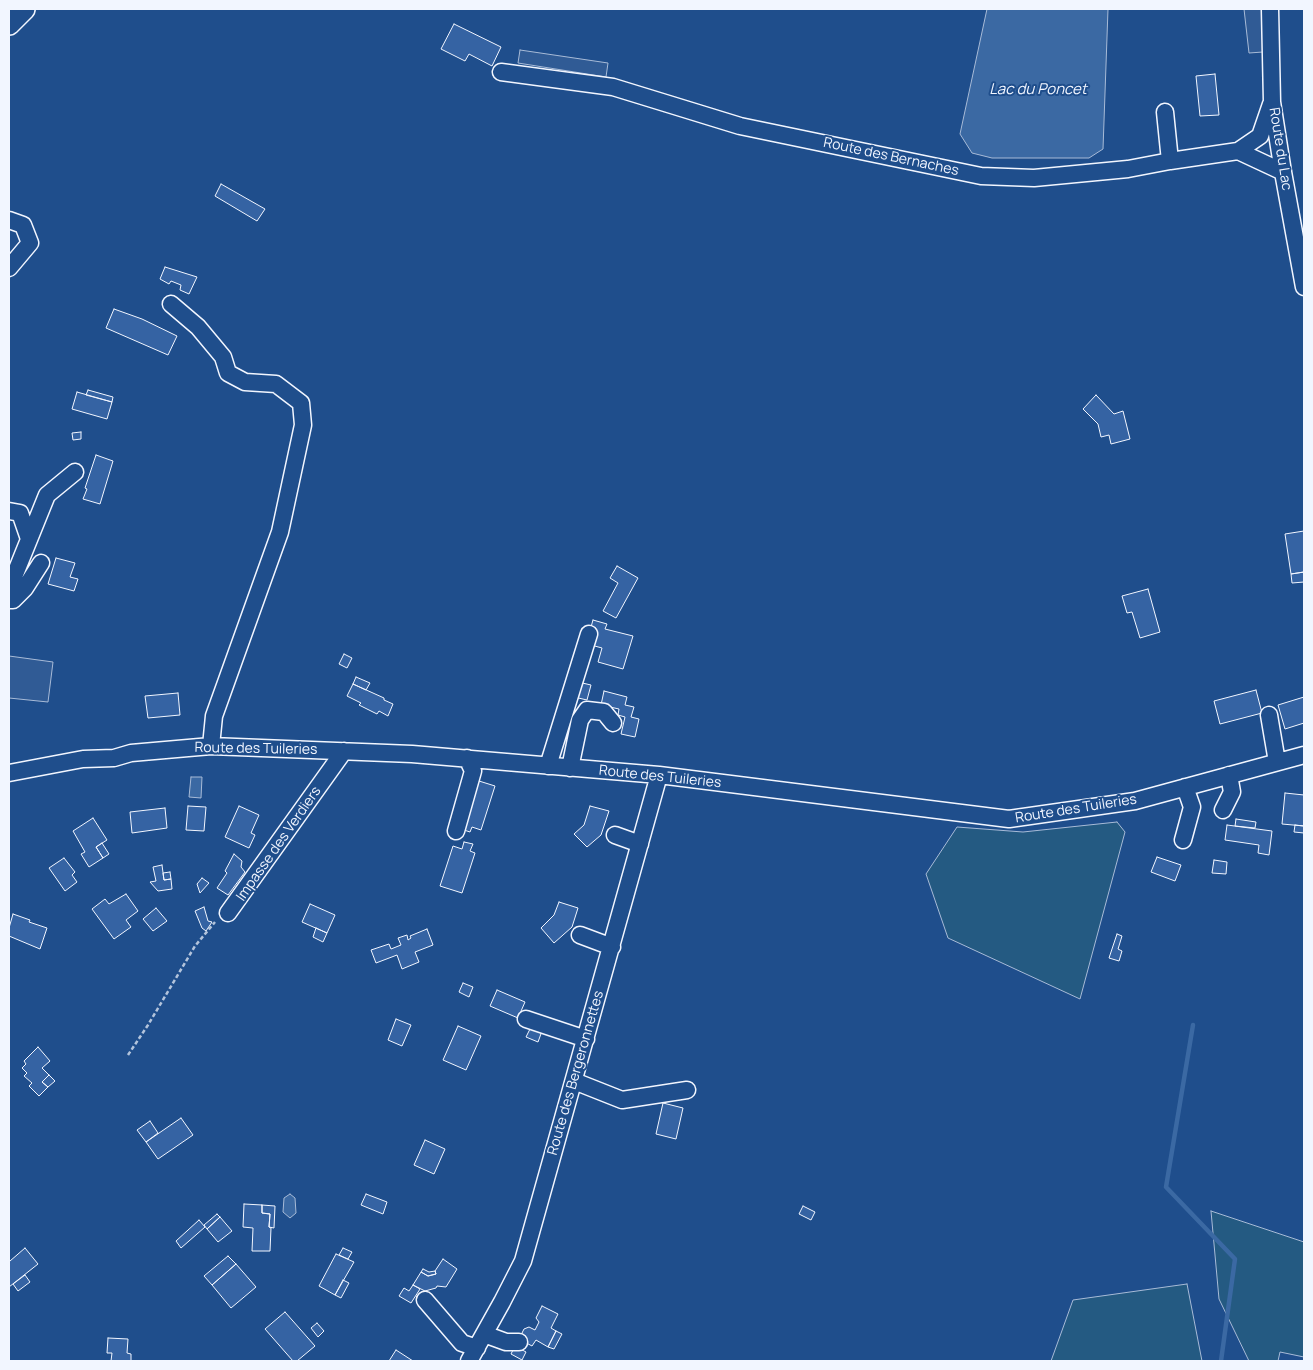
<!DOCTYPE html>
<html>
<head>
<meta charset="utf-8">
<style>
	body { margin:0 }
	#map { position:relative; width:1313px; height:1370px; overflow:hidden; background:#1f4e8c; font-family:Manrope,sans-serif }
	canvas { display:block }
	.frame { position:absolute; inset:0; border:10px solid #f2f6ff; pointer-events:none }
</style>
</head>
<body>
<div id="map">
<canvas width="1313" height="1370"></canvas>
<div class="frame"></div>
</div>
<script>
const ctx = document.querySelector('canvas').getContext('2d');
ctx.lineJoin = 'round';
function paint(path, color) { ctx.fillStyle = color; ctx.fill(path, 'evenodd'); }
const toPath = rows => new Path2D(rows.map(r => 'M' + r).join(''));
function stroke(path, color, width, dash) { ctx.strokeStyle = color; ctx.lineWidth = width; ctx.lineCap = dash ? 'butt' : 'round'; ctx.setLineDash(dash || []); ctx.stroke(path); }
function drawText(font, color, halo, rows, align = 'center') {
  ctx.font = font + ' Manrope,sans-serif'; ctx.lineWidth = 4; ctx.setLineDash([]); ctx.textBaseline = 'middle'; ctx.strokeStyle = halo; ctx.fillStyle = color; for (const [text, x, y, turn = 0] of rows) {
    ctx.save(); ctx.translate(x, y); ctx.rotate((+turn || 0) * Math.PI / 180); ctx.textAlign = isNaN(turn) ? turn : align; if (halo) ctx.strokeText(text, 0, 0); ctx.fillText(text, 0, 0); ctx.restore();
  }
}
const green = toPath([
	[1117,822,1125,832,1080,999,948,938,926,874,957,827,1023,832,1117,822],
	[1211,1211,1304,1242,1304,1357,1280,1352,1278,1361,1249,1361,1219,1299,1211,1211],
	[1187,1284,1202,1361,1051,1361,1073,1300,1187,1284]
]);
const parking = toPath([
	[1244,9,1262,9,1263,52,1249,53,1244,9],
	[520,50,608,63,606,77,518,63,520,50],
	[9,656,53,662,48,702,9,698,9,656]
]);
const water = toPath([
	[987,9,1108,9,1103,149,1089,158,992,158,972,153,960,134,987,9],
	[191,777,202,777,201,798,189,797,191,777],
	[290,1194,295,1198,296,1213,290,1218,283,1212,284,1198,290,1194]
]);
const stream = toPath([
	[1193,1025,1166,1187,1235,1259,1221,1361]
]);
const building = toPath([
	[454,24,501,47,492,66,469,54,465,61,441,49,454,24],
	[1215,74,1219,115,1200,116,1196,76,1215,74],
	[221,184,265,209,257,221,215,196,221,184],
	[165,267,197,277,189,294,180,290,181,285,171,281,169,284,160,279,165,267],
	[114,309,142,319,177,336,168,355,106,328,114,309],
	[88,390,113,397,112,402,86,395,88,390],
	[77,392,112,402,107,419,72,409,77,392],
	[1096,395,1114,414,1123,411,1130,439,1111,444,1109,435,1101,437,1098,424,1083,409,1096,395],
	[81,432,81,439,73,440,72,433,81,432],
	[96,455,113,461,100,504,83,499,87,489,85,488,96,455],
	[1304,531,1304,572,1291,574,1285,534,1304,531],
	[56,558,75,563,70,577,78,579,74,591,48,584,56,558],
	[617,566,638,578,616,618,603,611,618,583,610,578,617,566],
	[1304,572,1304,582,1292,583,1291,574,1304,572],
	[1148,589,1160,632,1140,638,1132,612,1127,613,1122,596,1148,589],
	[593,620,607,624,605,629,633,636,623,669,598,662,602,648,591,645,596,628,591,627,593,620],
	[344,654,352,658,347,668,339,664,344,654],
	[356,677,370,683,366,690,353,684,356,677],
	[578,682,591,685,587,700,574,697,578,682],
	[353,684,384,698,384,700,393,704,388,716,379,711,377,714,359,705,361,703,347,696,353,684],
	[1256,690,1262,713,1220,724,1214,701,1256,690],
	[604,691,627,697,625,705,634,707,631,717,639,719,635,737,621,734,625,717,618,715,619,709,601,705,604,691],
	[178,693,180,715,148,718,145,696,178,693],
	[1304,697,1304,723,1285,729,1278,705,1304,697],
	[479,781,495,786,481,830,472,827,470,832,464,830,479,781],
	[1285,793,1304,795,1304,826,1282,824,1285,793],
	[188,806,206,807,204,831,186,830,188,806],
	[239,806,259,815,251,833,255,835,249,848,225,837,239,806],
	[590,806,609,811,601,835,587,847,574,834,584,825,590,806],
	[165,808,167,828,132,833,130,812,165,808],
	[93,818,107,840,96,847,103,858,89,867,81,854,85,852,73,831,93,818],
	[1236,819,1256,822,1255,828,1235,826,1236,819],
	[1227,825,1272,831,1269,855,1258,853,1259,845,1225,840,1227,825],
	[1295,825,1304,826,1304,833,1294,832,1295,825],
	[464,842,473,844,470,851,475,853,462,893,440,886,453,846,462,849,464,842],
	[102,843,109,854,103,858,96,847,102,843],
	[234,854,242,861,241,867,245,872,228,895,217,888,227,873,225,871,234,854],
	[1157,857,1181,865,1175,881,1151,872,1157,857],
	[64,858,75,872,72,875,77,882,65,891,49,868,64,858],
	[1214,860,1227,862,1226,874,1212,873,1214,860],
	[162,865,164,880,171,879,172,889,158,891,150,882,156,881,153,867,162,865],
	[170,872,171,879,164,880,163,873,170,872],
	[202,878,209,883,200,893,197,884,202,878],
	[126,894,138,911,126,920,131,927,114,939,92,909,105,899,109,904,126,894],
	[559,902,578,908,572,927,554,943,541,928,554,915,559,902],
	[310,904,335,915,327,933,302,922,310,904],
	[204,907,208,921,212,922,206,931,202,928,195,911,204,907],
	[156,908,167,921,153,931,143,919,156,908],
	[13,914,30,920,29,922,47,928,40,949,9,936,9,928,13,914],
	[316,928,327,933,323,942,313,937,316,928],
	[427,929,433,945,415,952,419,962,402,969,397,955,376,963,371,950,389,944,391,949,401,945,398,938,407,935,408,940,411,938,410,936,427,929],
	[1117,934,1122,936,1118,949,1122,951,1119,961,1109,958,1117,934],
	[463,983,473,987,469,997,459,992,463,983],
	[497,990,525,1002,518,1018,490,1006,497,990],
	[396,1019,411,1025,402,1046,388,1040,396,1019],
	[458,1026,481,1036,466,1070,443,1060,458,1026],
	[531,1027,542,1031,538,1042,526,1037,531,1027],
	[38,1047,50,1061,42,1068,49,1075,42,1082,48,1087,39,1096,29,1086,32,1083,24,1076,27,1073,22,1068,26,1064,24,1061,38,1047],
	[49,1075,55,1081,48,1087,42,1082,49,1075],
	[663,1103,683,1108,676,1139,656,1134,663,1103],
	[181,1118,193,1135,158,1159,146,1142,181,1118],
	[150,1121,158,1133,146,1142,137,1130,150,1121],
	[425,1140,445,1149,434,1174,414,1165,425,1140],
	[366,1194,387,1202,383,1214,361,1205,366,1194],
	[244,1204,262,1205,262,1213,270,1214,269,1227,271,1228,270,1251,252,1251,253,1228,243,1227,244,1204],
	[262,1205,275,1206,274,1228,269,1227,270,1214,262,1213,262,1205],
	[803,1206,815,1212,811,1220,799,1214,803,1206],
	[217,1214,220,1217,207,1229,204,1225,217,1214],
	[220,1217,232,1231,218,1242,207,1229,220,1217],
	[199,1220,205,1227,181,1248,176,1241,199,1220],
	[25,1248,38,1264,9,1287,9,1259,10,1261,25,1248],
	[343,1248,352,1252,348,1259,339,1255,343,1248],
	[336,1254,354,1262,335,1295,319,1286,336,1254],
	[228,1256,236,1264,212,1285,204,1276,228,1256],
	[443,1259,457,1269,446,1287,437,1286,436,1288,425,1291,413,1285,421,1272,428,1276,436,1274,435,1271,443,1259],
	[236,1264,256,1287,231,1308,212,1285,236,1264],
	[423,1269,429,1272,435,1271,436,1274,428,1276,421,1272,423,1269],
	[25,1275,30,1282,18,1291,13,1284,25,1275],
	[343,1280,349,1283,341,1298,335,1295,343,1280],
	[413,1285,420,1289,411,1303,399,1296,404,1288,409,1291,413,1285],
	[542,1306,558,1314,551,1328,556,1331,548,1347,536,1340,532,1346,519,1339,524,1329,529,1327,535,1330,539,1322,536,1318,542,1306],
	[285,1312,315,1346,297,1361,293,1361,265,1329,285,1312],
	[317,1323,324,1331,318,1337,311,1328,317,1323],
	[556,1331,562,1334,554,1349,548,1347,556,1331],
	[108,1338,128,1339,127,1353,131,1354,131,1361,111,1361,112,1353,107,1353,108,1338],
	[515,1346,526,1352,522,1360,511,1354,515,1346],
	[396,1350,413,1361,389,1361,396,1350]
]);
const path = toPath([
	[128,1055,148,1025,195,946,215,922]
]);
const minor = toPath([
	[1270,9,1272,102,1283,172,1304,287],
	[501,72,613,87,740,126,981,176,1034,178,1128,169,1170,161,1238,151,1283,172],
	[1165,112,1170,161],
	[1238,151,1260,136,1271,104],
	[9,220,23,225,30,243,9,268],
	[171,304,198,327,223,357,228,373,245,382,276,384,301,403,303,425,280,532,214,716,211,746],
	[9,511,20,513,29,539],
	[9,589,47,495,75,472],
	[9,600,13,600,25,588,41,563],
	[1269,715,1277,762],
	[548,766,589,634],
	[570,768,580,720,587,710,604,712,613,723],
	[9,773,83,759,114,758,131,753,211,746,412,754,659,775,1009,819,1135,801,1304,755],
	[1223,810,1232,792,1229,775],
	[456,831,473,771,467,758],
	[615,835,640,844],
	[1183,840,1192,807,1185,787],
	[228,913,344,751],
	[580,935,612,947],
	[526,1019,586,1039],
	[574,1081,622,1100,687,1090],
	[425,1300,462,1343,477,1348],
	[484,1334,506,1342,519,1342],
	[469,1361,502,1302,523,1261,659,775]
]);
const major = toPath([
	[9,24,24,9]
]);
const streetNames = [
	["Route du Lac",1280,149,81],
	["Route des Bernaches",891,157,12],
	["Route des Tuileries",256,749,1],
	["Route des Tuileries",660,777,6],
	["Route des Tuileries",1076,809,-9],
	["Impasse des Verdiers",279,844,-55],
	["Route des Bergeronnettes",576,1073,-74]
];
const waterNames = [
	["Lac du Poncet",1038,90]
];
paint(green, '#245a82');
stroke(green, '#a8bbd7', 1);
paint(parking, '#305b95');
stroke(parking, '#a8bbd7', 1);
paint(water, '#3b69a3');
stroke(water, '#a8bbd7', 1);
stroke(stream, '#3b69a3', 4.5);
paint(building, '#3563a3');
stroke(building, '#f2f6ff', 1);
stroke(minor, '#f2f6ff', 19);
stroke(major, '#f2f6ff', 24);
stroke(path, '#b3c4dc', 2.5, [4, 2.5]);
stroke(minor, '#1f4e8c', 16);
stroke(major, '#1f4e8c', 21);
drawText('14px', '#f2f6ff', '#1f4e8c', streetNames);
drawText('italic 15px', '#f2f6ff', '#1f4e8c', waterNames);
</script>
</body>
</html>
